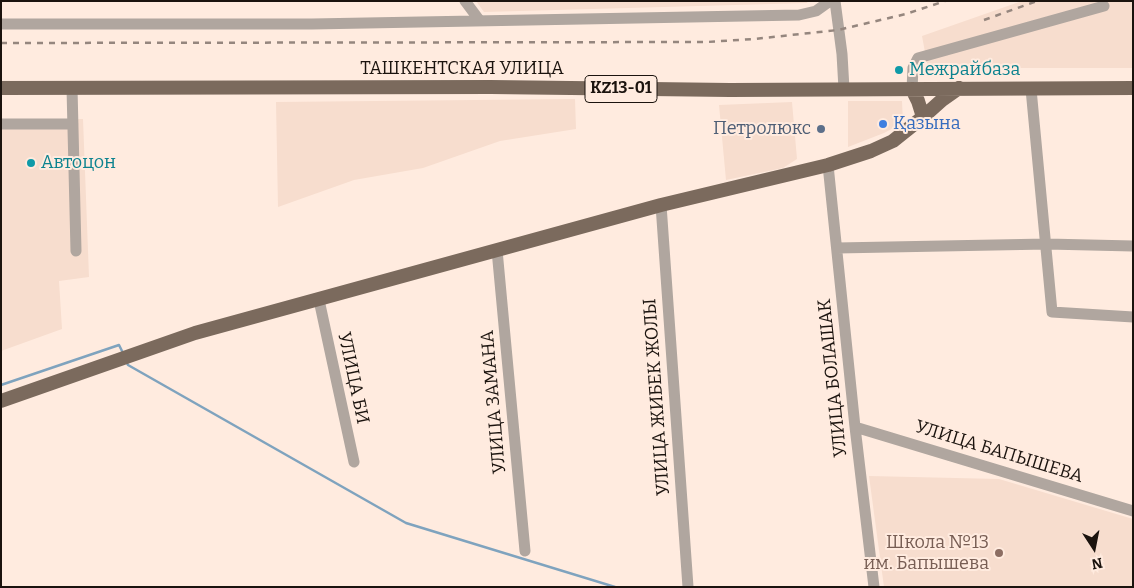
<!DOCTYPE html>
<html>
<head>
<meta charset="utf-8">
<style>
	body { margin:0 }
	#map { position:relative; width:1134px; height:588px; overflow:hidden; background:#ffebdf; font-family:Bitter,serif }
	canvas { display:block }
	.frame { position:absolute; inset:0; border:2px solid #1b130e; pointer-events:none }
	.north { position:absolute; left:1069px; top:523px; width:50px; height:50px; -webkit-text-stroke:4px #ffebdf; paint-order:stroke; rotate:169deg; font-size:14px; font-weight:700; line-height:20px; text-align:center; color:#1b130e }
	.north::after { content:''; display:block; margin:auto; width:18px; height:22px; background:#1b130e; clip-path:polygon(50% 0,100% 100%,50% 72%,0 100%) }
</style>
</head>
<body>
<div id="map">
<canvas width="1134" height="588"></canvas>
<div class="frame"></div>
<div class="north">N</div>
</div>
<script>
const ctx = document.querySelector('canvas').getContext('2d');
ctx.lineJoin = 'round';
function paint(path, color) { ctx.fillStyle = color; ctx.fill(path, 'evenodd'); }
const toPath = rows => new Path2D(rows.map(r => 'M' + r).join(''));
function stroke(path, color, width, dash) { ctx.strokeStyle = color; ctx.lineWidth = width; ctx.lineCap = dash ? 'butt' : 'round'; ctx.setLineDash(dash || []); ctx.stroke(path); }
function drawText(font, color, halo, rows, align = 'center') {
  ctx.font = font + ' Bitter,serif'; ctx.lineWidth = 4; ctx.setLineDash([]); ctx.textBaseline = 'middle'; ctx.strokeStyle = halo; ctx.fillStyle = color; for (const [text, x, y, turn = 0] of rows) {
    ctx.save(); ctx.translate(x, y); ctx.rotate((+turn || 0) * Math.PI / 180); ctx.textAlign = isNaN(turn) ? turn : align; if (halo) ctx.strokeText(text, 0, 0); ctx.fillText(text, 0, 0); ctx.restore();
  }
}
const built = toPath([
	[476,1,808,1,807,3,484,12],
	[1022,1,1133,1,1133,68,928,68,922,36],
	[575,99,576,129,500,141,423,168,354,180,278,207,276,102],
	[848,101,902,101,903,123,884,133,848,147],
	[792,102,797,159,783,168,726,180,719,105],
	[83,119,89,277,59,281,62,329,1,351,1,120],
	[869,476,999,479,1133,519,1133,587,884,587]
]);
const stream = toPath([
	[127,363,128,365,406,523,615,587],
	[1,385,119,345,123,353]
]);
const minor = toPath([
	[465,1,480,21],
	[835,1,842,54,844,89],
	[1,24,312,24,799,15,816,11,830,1],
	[72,88,76,251],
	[912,89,913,68,918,58,1104,6],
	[1031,89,1052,312,1133,317],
	[1,124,73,124],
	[828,165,855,427,874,587],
	[661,205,688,587],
	[837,248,1047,244,1133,246],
	[497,250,525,551],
	[319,300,354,462],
	[855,427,1133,511]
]);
const major = toPath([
	[1,88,491,87,730,90,1133,88],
	[912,89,918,101,923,117],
	[1,401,195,333,661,205,828,165,871,151,893,141,923,117,942,100,959,88]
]);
const rail = toPath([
	[984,20,1037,1],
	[1,43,707,42,754,39,838,30,906,14,945,1]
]);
const markers = [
	[899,70,5,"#0f9aa8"],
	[883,124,5,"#3f7fe0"],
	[821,129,5,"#5c6f8a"],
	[31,163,5,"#0f9aa8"],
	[999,553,5,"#8d6e63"]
];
const shields = [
	[621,89,72]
];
const shieldNames = [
	["KZ13-01",621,89]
];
const streetNames = [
	["ТАШКЕНТСКАЯ УЛИЦА",462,69],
	["УЛИЦА БИ",353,378,78],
	["УЛИЦА БОЛАШАК",833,378,-96],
	["УЛИЦА ЖИБЕК ЖОЛЫ",657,397,-94],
	["УЛИЦА ЗАМАНА",494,402,-95],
	["УЛИЦА БАПЫШЕВА",999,452,17]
];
const cultureNames = [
	["Межрайбаза",909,70],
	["Автоцон",41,163]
];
const shopNames = [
	["Қазына",893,124]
];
const serviceNames = [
	["Петролюкс",811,129]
];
const educationNames = [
	["Школа №13",989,543],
	["им. Бапышева",989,564]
];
paint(built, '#f7ddce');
stroke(stream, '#7fa3be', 2.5);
stroke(minor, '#b0a69f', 11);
stroke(major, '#7b6a5d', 14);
stroke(rail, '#95867e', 2.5, [6, 6]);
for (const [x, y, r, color] of markers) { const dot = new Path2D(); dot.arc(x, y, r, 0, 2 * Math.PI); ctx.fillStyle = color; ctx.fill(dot); stroke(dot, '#ffebdf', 2); }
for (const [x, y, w] of shields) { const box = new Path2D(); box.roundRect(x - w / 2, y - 13.5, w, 27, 4); ctx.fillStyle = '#ffebdf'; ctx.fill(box); stroke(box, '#1b130e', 1); }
drawText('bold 16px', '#1b130e', null, shieldNames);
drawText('18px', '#1b130e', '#ffebdf', streetNames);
drawText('18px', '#0d838f', '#ffebdf', cultureNames, 'left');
drawText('18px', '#366cbe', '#ffebdf', shopNames, 'left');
drawText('18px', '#4e5e75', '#ffebdf', serviceNames, 'right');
drawText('18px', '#785e54', '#ffebdf', educationNames, 'right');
</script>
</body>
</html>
